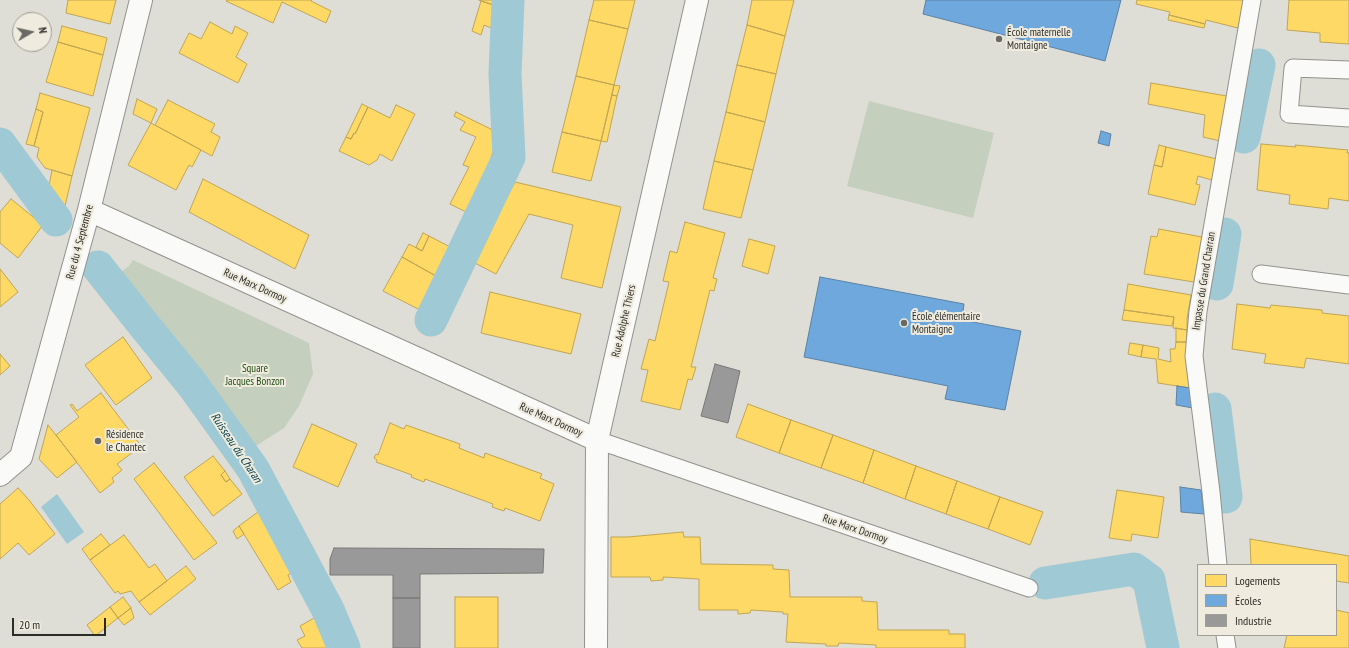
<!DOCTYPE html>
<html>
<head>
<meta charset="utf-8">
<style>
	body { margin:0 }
	#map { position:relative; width:1349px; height:648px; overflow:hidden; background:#deddd6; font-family:"PT Sans Narrow",sans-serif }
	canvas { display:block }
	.legend { position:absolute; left:1197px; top:564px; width:140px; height:72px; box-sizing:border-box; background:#efecdf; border:1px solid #a19f95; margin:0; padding:5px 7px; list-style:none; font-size:12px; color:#2c2b26 }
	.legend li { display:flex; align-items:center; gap:8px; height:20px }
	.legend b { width:20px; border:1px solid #a19f95 }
	.north { position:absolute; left:12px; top:12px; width:40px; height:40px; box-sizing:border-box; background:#efecdf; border:1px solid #a19f95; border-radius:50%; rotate:81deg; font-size:11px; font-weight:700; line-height:16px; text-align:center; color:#2c2b26 }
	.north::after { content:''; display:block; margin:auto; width:14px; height:18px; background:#6a6964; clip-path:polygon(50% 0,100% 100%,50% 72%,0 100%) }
	.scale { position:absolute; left:12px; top:618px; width:94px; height:18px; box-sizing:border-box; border:2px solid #2c2b26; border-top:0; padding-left:5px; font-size:12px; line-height:14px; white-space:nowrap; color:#2c2b26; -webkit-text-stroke:3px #efecdf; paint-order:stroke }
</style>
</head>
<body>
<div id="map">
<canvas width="1349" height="648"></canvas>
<ul class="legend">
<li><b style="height:11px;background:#ffd966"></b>Logements</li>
<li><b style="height:11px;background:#6fa8dc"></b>Écoles</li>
<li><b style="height:11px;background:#999"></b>Industrie</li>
</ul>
<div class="north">N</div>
<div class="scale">20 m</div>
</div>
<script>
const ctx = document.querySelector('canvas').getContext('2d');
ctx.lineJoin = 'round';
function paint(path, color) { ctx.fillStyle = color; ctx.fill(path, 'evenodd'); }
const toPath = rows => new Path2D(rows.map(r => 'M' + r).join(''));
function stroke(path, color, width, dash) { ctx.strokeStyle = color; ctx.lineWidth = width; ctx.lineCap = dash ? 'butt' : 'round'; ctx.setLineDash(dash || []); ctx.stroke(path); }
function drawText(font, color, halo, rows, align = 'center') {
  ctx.font = font + ' "PT Sans Narrow",sans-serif'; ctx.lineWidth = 4; ctx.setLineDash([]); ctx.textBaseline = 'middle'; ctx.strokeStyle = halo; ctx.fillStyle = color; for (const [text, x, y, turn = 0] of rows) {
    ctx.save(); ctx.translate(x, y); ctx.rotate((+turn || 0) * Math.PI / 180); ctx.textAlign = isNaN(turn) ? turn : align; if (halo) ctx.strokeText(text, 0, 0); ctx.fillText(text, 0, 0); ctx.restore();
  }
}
const green = toPath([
	[869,101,994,133,973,218,847,186],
	[133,260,309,343,313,374,299,406,284,428,248,451,113,278,129,266]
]);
const water = toPath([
	[57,494,84,532,67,544,41,507]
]);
const homes = toPath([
	[68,0,116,0,110,24,66,13,68,0],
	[227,0,312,0,311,1,331,11,326,23,282,2,273,23,226,1,227,0],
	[479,0,500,0,500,7,481,1,479,0],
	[594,0,635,0,628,29,589,20,594,0],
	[752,0,794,0,785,36,747,25,752,0],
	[1137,0,1244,0,1238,28,1206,20,1205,24,1169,15,1170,12,1136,4,1137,0],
	[1289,0,1349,0,1349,44,1320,42,1320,33,1287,30,1289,0],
	[481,1,500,7,498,31,484,25,481,35,472,31,481,1],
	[1169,15,1205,24,1204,28,1168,20,1169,15],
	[589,20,628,29,614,85,576,76,589,20],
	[210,22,232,34,235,26,248,33,236,57,247,64,238,83,179,53,189,33,201,39,210,22],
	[747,25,785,36,776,74,737,65,747,25],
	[62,26,107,38,103,55,58,42,62,26],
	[58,42,103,55,93,96,46,82,58,42],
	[737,65,776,74,765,122,726,112,737,65],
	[576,76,614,85,601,141,562,132,576,76],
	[1151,83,1227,96,1220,141,1203,137,1205,115,1148,104,1151,83],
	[614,85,620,86,617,96,612,95,614,85],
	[40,93,90,108,72,176,45,168,37,157,39,148,34,146,43,112,36,109,40,93],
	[612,95,617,96,607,142,601,141,612,95],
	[137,99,157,109,151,123,133,114,137,99],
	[168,100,215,124,211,132,220,137,212,156,155,125,168,100],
	[362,104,368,107,355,134,354,133,351,139,346,137,362,104],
	[396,105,415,114,392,161,380,154,377,160,369,165,339,151,346,137,351,139,354,133,355,134,368,107,390,118,396,105],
	[36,109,43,112,34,146,26,144,36,109],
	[456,112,501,134,491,157,500,162,472,215,450,204,469,167,463,165,476,137,460,130,465,122,454,116,456,112],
	[726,112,765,122,753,170,714,161,726,112],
	[151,123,201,150,192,167,189,165,176,190,128,165,151,123],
	[562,132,601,141,591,181,552,172,562,132],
	[1261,144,1296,147,1295,145,1348,150,1347,153,1349,153,1349,201,1329,198,1328,209,1289,204,1290,195,1257,190,1261,144],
	[1159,145,1166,147,1162,167,1154,165,1159,145],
	[1166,147,1217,159,1212,180,1198,176,1196,184,1200,185,1195,205,1148,194,1154,165,1162,167,1166,147],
	[714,161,753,170,741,218,703,209,714,161],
	[52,170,72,176,65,206,49,186,52,170],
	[203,179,309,235,295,269,189,212,203,179],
	[515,182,621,207,602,288,561,278,573,225,529,214,496,274,473,262,515,182],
	[11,199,43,225,18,258,0,243,0,212,11,199],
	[685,222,725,233,713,278,717,279,714,291,710,290,691,367,696,367,692,380,688,379,680,410,641,401,648,370,641,369,649,339,655,341,669,282,663,281,670,251,677,253,685,222],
	[1159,229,1202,237,1194,282,1144,274,1151,236,1157,237,1159,229],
	[423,233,429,236,422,251,416,247,423,233],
	[429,236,456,250,443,280,402,257,409,244,422,251,429,236],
	[749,239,775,246,768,274,742,266,749,239],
	[402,257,443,280,424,312,383,291,402,257],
	[0,269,18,292,0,307,0,269],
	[117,275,127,288,124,290,113,278,117,275],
	[1128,284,1191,295,1187,319,1187,330,1173,328,1174,317,1124,310,1128,284],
	[490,292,581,314,571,354,481,333,490,292],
	[1237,304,1270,308,1271,305,1322,310,1322,313,1349,316,1349,364,1306,358,1304,368,1264,363,1266,354,1232,349,1237,304],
	[1124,310,1174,317,1172,326,1122,320,1124,310],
	[1176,328,1187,330,1187,342,1176,342,1176,328],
	[123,337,152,378,116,405,85,365,123,337],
	[1176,342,1187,342,1190,388,1158,383,1156,359,1141,357,1143,345,1159,348,1158,359,1171,362,1170,349,1175,349,1176,342],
	[1130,343,1143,345,1141,357,1128,354,1130,343],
	[0,354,10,366,0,375,0,354],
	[101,393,141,446,117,464,122,470,112,478,114,482,100,493,56,435,79,417,70,405,72,404,77,411,101,393],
	[748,404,791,420,779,453,736,437,748,404],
	[791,420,833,435,821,468,779,453,791,420],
	[390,423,404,429,406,425,460,444,459,448,484,458,485,453,542,474,540,478,554,484,540,521,505,508,504,511,492,507,493,504,425,479,424,482,411,477,412,475,376,462,377,460,374,458,376,454,378,455,390,423],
	[312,424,357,444,338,487,293,467,312,424],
	[48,425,77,462,57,478,39,459,48,425],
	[833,435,874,450,863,483,821,468,833,435],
	[874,450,916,466,905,499,863,483,874,450],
	[213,456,225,471,221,475,226,482,230,479,242,494,213,516,184,477,213,456],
	[154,463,217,543,194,560,134,479,154,463],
	[916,466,957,481,946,514,905,499,916,466],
	[225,471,230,479,226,482,221,475,225,471],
	[957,481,1000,497,988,529,946,514,957,481],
	[18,488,29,500,55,534,29,555,18,543,0,559,0,504,18,488],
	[1117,490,1164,497,1158,538,1132,534,1131,541,1109,538,1117,490],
	[1000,497,1043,512,1030,545,988,529,1000,497],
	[266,506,298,568,288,575,291,582,278,590,239,526,266,506],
	[239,526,244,534,237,539,233,531,239,526],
	[683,532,684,537,700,537,701,564,773,565,773,569,789,570,790,597,862,597,862,601,877,602,878,630,949,630,949,634,965,634,965,648,876,648,876,645,839,643,838,646,826,646,826,644,786,642,788,614,783,614,783,612,751,610,750,613,738,614,738,610,699,610,699,579,663,577,663,580,651,581,650,577,611,577,611,537,628,537,683,532],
	[101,534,110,545,90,560,82,549,101,534],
	[124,535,149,568,155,564,167,581,139,602,131,591,120,594,118,591,115,593,90,560,124,535],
	[1250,539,1349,556,1349,583,1336,581,1336,565,1251,565,1250,539],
	[186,566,196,579,150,615,139,602,186,566],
	[123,597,131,608,118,618,110,607,123,597],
	[455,597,498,597,498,648,455,648,455,597],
	[110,607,118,618,95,636,87,625,110,607],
	[131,608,134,618,124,625,118,618,131,608],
	[1336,610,1349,613,1349,648,1284,648,1287,635,1336,635,1336,610],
	[316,617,332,648,302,648,297,640,305,636,300,626,316,617]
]);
const schools = toPath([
	[926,0,1121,0,1105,61,923,14,926,0],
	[1101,131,1111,134,1109,146,1098,143,1101,131],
	[820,277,964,304,962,320,1021,331,1005,410,945,399,948,386,804,357,820,277],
	[1177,386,1190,388,1193,408,1176,405,1177,386],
	[1180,487,1201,490,1204,514,1181,512,1180,487]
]);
const industry = toPath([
	[715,364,740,371,728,423,701,416,715,364],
	[334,548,544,549,543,573,420,574,420,598,393,598,393,575,330,575,330,559,334,548],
	[393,598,420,598,420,648,393,648,393,598]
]);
const canal = toPath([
	[1244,137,1259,65],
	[0,144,56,220],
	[98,267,139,319,192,384,253,469,328,610,344,648],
	[1217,284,1225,234],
	[431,320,509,157,505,74,508,0],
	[1215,409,1226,497],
	[1045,583,1134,569,1149,580,1163,648]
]);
const lane = toPath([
	[1349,70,1293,68,1289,114,1349,118],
	[1261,274,1349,285],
	[597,440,1029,588],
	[1218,565,1211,492,1194,356,1198,311,1252,0],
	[1225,635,1227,648]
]);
const street = toPath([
	[89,210,597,440],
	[0,475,21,457,89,210,141,0]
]);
const secondary = toPath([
	[596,648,597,440,697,0]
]);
const markers = [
	[999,39,4,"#6a6964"],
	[904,323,4,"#6a6964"],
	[98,441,4,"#6a6964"]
];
const poiNames = [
	["École maternelle",1007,33],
	["Montaigne",1007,46],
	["École élémentaire",912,317],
	["Montaigne",912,330],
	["Résidence",106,435],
	["le Chantec",106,448]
];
const streetNames = [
	["Rue du 4 Septembre",80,242,-75],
	["Impasse du Grand Charran",1204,281,-81],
	["Rue Marx Dormoy",255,286,24],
	["Rue Adolphe Thiers",624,321,-77],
	["Rue Marx Dormoy",551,420,24],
	["Rue Marx Dormoy",855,529,19]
];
const parkNames = [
	["Square",255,369],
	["Jacques Bonzon",255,382]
];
const waterNames = [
	["Ruisseau du Charan",236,448,56]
];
paint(green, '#c4cfbd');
paint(water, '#9fc9d4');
paint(homes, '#ffd966');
stroke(homes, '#c0a553', 1);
paint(schools, '#6fa8dc');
stroke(schools, '#5b82a5', 1);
paint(industry, '#999');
stroke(industry, '#787876', 1);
stroke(canal, '#9fc9d4', 33);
stroke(lane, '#93928d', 19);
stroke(street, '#93928d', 24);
stroke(secondary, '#93928d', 24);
stroke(lane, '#fafaf9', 17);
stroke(street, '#fafaf9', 22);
stroke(secondary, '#fafaf9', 22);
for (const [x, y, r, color] of markers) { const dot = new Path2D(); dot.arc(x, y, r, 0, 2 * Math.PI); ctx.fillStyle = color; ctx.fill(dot); stroke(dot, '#efecdf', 1.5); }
drawText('11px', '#2c2b26', '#efecdf', poiNames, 'left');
drawText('11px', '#2c2b26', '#efecdf', streetNames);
drawText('11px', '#1e4910', '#efecdf', parkNames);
drawText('italic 12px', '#08414e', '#efecdf', waterNames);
</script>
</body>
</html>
